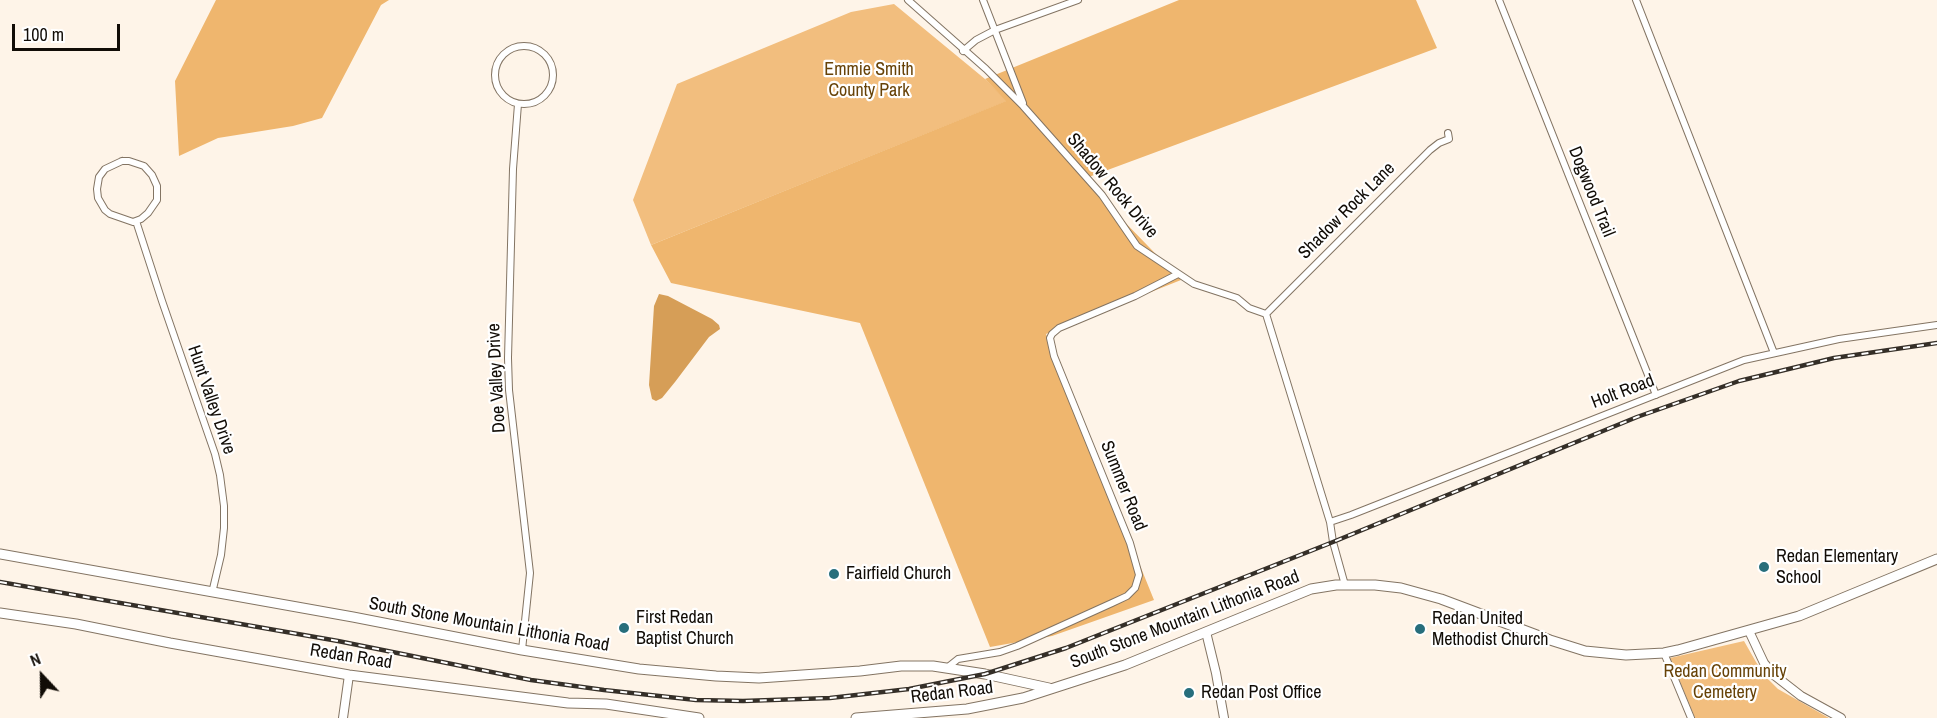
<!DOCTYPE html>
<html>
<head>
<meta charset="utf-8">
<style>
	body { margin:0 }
	#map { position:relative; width:1937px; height:718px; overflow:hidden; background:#fef4e8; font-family:"Archivo Narrow",sans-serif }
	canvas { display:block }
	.north { position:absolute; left:12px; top:646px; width:60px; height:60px; -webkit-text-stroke:4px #fff; paint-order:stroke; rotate:338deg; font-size:16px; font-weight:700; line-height:24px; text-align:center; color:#110c06 }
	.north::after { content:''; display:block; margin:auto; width:21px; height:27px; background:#110c06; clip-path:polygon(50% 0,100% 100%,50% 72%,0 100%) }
	.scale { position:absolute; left:12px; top:24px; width:108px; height:27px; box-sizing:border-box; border:3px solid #110c06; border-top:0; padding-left:8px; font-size:18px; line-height:21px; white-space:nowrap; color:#110c06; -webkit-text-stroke:4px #fff; paint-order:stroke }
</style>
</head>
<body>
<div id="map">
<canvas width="1937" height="718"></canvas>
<div class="north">N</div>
<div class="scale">100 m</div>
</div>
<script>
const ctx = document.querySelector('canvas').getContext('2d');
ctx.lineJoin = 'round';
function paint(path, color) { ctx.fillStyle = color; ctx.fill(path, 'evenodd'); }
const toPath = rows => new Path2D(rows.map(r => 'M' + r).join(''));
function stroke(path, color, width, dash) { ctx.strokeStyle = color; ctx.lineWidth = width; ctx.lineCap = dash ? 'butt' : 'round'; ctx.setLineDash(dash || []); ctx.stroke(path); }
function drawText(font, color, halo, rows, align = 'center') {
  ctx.font = font + ' "Archivo Narrow",sans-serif'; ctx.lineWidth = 4.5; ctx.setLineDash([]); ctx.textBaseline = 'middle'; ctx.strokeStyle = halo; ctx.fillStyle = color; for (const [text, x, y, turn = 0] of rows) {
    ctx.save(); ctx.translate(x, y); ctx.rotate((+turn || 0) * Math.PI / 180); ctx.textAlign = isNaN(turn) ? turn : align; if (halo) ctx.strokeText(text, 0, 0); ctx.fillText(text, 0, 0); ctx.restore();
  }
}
const green = toPath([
	[894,4,985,79,1007,101,651,245,633,200,677,84,851,12],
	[1744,641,1756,662,1767,678,1778,689,1829,718,1695,718,1670,658]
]);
const forest = toPath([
	[216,0,389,0,381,5,322,118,293,126,218,138,179,156,175,81],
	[1179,0,1416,0,1437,48,1086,178,1113,210,1181,280,1046,334,1154,600,1052,636,990,647,860,323,671,283,651,245,1006,101,985,79]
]);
const water = toPath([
	[659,294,668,296,712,319,719,325,720,329,709,337,675,382,662,398,656,401,652,399,649,385,654,306]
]);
const minor = toPath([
	[908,0,986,69,1023,106,1102,195,1137,246,1194,284,1237,298,1249,308,1266,314,1330,522,1333,542,1345,585],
	[983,0,1023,103],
	[1499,0,1656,395],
	[1636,0,1774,353],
	'495 75a29 29 0 1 1 58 0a29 29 0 1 1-58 0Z',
	[963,51,976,40,995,30,1078,0],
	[518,104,513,169,508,358,509,390,530,573,522,650],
	[122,161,129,161,144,166,152,175,157,186,157,200,148,213,141,219,133,222,110,214,105,210,98,198,97,189,99,177,105,169,122,161],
	[136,221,162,301,215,454,220,475,224,506,224,528,221,555,212,593],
	[1266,314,1430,150,1439,143,1449,139,1448,133],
	[1330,522,1351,515,1744,360,1839,339,1937,325],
	[1664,653,1691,718],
	[948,667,958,659,1000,652,1017,646,1112,603,1127,596,1135,588,1139,575,1130,543,1054,356,1050,338,1052,334,1059,328,1135,296,1178,274]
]);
const tertiary = toPath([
	[1749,631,1764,663,1774,675,1801,696,1841,718],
	[1206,632,1216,673,1224,718],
	[343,718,349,675]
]);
const secondary = toPath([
	[0,554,353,617,522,650,639,669,716,676,759,678,860,671,901,666,933,666,985,674,1049,688],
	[0,613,76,624,170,643,349,675,568,703,606,704,699,718],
	[856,718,967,709,1023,698,1125,665,1311,589,1336,585,1375,585,1401,588,1441,599,1550,640,1585,651,1626,655,1664,653,1678,650,1799,616,1937,559]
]);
const rail = toPath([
	[0,582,338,641,531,680,604,690,696,700,743,701,830,698,909,689,985,674,1066,648,1333,542,1637,417,1739,381,1834,358,1937,343]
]);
const markers = [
	[1764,567,6,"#276e7c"],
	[834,574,6,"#276e7c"],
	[624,628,6,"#276e7c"],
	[1420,629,6,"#276e7c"],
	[1189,693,6,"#276e7c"]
];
const parkNames = [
	["Emmie Smith",869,70],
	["County Park",869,91],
	["Redan Community",1725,672],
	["Cemetery",1725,693]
];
const streetNames = [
	["Shadow Rock Drive",1112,186,50],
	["Dogwood Trail",1591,192,68],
	["Shadow Rock Lane",1347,211,-45],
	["Doe Valley Drive",497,378,-93],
	["Holt Road",1623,392,-21],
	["Hunt Valley Drive",211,400,71],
	["Summer Road",1123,486,68],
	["South Stone Mountain Lithonia Road",1185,620,-21],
	["South Stone Mountain Lithonia Road",489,625,10],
	["Redan Road",351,657,9],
	["Redan Road",952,693,-7]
];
const poiNames = [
	["Redan Elementary",1776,557],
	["School",1776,578],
	["Fairfield Church",846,574],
	["First Redan",636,618],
	["Baptist Church",636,639],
	["Redan United",1432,619],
	["Methodist Church",1432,640],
	["Redan Post Office",1201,693]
];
paint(green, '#f2be7e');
paint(forest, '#efb66e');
paint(water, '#d69e57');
stroke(minor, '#837463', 8);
stroke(tertiary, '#837463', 10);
stroke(secondary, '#837463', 11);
stroke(minor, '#fff', 6);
stroke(tertiary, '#fff', 8);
stroke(secondary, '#fff', 9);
stroke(rail, '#352f28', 4.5);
stroke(rail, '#fff', 2, [7]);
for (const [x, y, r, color] of markers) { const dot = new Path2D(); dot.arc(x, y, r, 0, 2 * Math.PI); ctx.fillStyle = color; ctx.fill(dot); stroke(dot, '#fff', 2); }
drawText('18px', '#674207', '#fff', parkNames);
drawText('18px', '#110c06', '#fff', streetNames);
drawText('18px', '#110c06', '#fff', poiNames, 'left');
</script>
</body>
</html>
